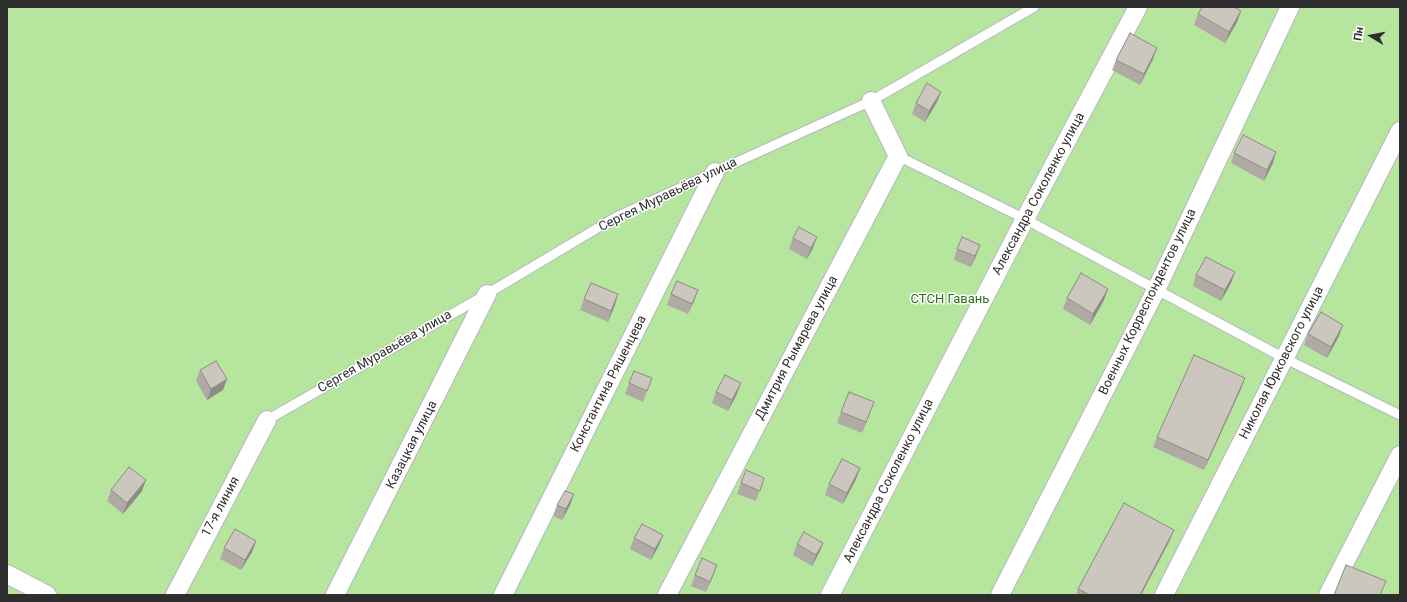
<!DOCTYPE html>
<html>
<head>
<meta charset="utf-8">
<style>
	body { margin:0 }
	#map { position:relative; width:1407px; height:602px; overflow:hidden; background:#efe9e1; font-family:Roboto,sans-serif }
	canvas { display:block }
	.frame { position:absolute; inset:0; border:8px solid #2e2e2e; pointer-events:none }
	.north { position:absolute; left:1351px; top:16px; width:40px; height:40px; -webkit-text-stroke:3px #fff; paint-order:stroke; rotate:280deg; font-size:11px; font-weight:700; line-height:16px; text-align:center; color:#2e2e2e }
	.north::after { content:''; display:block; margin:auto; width:14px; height:18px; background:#2e2e2e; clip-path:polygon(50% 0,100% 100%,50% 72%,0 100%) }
</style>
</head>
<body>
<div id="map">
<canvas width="1407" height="602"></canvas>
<div class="frame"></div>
<div class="north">Пн</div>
</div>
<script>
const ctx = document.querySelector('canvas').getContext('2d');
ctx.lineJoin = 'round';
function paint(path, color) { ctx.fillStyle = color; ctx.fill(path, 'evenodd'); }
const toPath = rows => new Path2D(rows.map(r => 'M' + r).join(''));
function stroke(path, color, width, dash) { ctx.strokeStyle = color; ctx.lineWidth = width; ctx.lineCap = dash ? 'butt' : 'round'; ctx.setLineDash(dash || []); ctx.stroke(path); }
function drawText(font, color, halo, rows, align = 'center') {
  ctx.font = font + ' Roboto,sans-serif'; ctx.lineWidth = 3; ctx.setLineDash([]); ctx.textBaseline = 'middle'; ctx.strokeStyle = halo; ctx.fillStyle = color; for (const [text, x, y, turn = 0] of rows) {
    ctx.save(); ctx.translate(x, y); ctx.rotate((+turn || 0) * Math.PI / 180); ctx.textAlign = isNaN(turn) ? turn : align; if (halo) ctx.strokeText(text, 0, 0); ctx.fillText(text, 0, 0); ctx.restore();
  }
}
const green = toPath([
	[9,7,1400,7,1400,595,7,595,7,10]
]);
const lane = toPath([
	[898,156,1025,219,1284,358,1400,415],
	[267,420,487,294,616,217,871,101,1034,7]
]);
const street = toPath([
	[7,574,47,595],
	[175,595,267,420],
	[335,595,487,294],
	[503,595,715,172],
	[667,595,898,156,871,101],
	[830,595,1025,219,1138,7],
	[1000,595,1156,290,1290,7],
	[1164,595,1400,131],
	[1328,595,1400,455]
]);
const wall = toPath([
	[1241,11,1237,22,1225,43,1194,25,1198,14],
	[1153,59,1140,85,1112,70,1116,60],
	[941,92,937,102,925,122,912,114,916,103],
	[1234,153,1273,163,1264,181,1231,163],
	[793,238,813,248,807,259,789,249],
	[957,249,976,256,971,267,954,260],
	[1235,272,1231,283,1221,301,1193,286,1196,275],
	[698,290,694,301,688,314,667,305,671,294],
	[1067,298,1104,300,1090,325,1063,309],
	[584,299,615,305,608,322,580,310],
	[1308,334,1339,336,1327,358,1304,345],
	[200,370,223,390,207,400,196,381],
	[629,383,648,389,643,402,625,394],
	[1241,389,1204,470,1153,447,1157,437],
	[716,392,737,394,728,411,712,403],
	[874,402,862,433,837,423,841,412],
	[860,468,856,479,843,504,825,495,829,484],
	[764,478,756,501,737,494,741,483],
	[111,490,142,491,123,514,107,501],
	[574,494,570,505,562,520,553,516,557,505],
	[663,535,659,545,651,560,630,549,634,538],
	[1170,540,1141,595,1076,595,1078,589],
	[256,541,252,552,241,570,220,559,224,548],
	[823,543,819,553,812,566,793,555,797,544],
	[695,575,713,576,706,592,691,586]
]);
const shadedWall = toPath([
	[1241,11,1237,22,1225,43,1229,32],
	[1157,48,1153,59,1140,85,1144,74],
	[941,92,937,102,925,122,929,111],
	[1276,152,1273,163,1264,181,1267,170],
	[817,237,813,248,807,259,811,248],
	[980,245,976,256,971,267,975,256],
	[1235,272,1231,283,1221,301,1225,290],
	[1108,289,1104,300,1090,325,1093,314],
	[698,290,694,301,688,314,692,304],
	[618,294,615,305,608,322,611,311],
	[1343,325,1339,336,1327,358,1331,347],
	[1245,378,1241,389,1204,470,1208,460],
	[227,379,223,390,207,400,211,389],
	[741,383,737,394,728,411,732,400],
	[874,402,870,413,862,433,866,422],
	[860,468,856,479,843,504,847,493],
	[146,480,142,491,123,514,127,503],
	[574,494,570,505,562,520,566,509],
	[1174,530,1170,540,1141,595,1140,595],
	[663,535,659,545,651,560,655,549],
	[256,541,252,552,241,570,245,560],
	[823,543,819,553,812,566,816,555],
	[717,565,713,576,706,592,710,582]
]);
const building = toPath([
	[1202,7,1234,7,1241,11,1229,32,1198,14,1202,7],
	[1130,33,1157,48,1144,74,1116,60,1130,33],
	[927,83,941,92,929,111,916,103,927,83],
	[1243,135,1276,152,1267,170,1234,153,1243,135],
	[799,227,817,237,811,248,793,238,799,227],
	[962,237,980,245,975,256,957,249,962,237],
	[1206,257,1235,272,1225,290,1196,275,1206,257],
	[1081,273,1108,289,1093,314,1067,298,1081,273],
	[677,281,698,290,692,304,671,294,677,281],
	[591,283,618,294,611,311,584,299,591,283],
	[1321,312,1343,325,1331,347,1308,334,1321,312],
	[1194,355,1245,378,1208,460,1157,437,1194,355],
	[216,361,227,379,211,389,200,370,216,361],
	[634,371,652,378,647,391,629,383,634,371],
	[725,375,741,383,732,400,716,392,725,375],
	[849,392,874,402,866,422,841,412,849,392],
	[842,459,860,468,847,493,829,484,842,459],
	[129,467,146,480,127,503,111,490,129,467],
	[746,470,764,478,760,491,741,483,746,470],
	[565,491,574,494,566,509,557,505,565,491],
	[1124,503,1174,530,1140,595,1090,595,1078,589,1124,503],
	[642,524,663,535,655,549,634,538,642,524],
	[235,529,256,541,245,560,224,548,235,529],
	[804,532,823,543,816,555,797,544,804,532],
	[702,558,717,565,710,582,695,575,702,558],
	[1346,565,1386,581,1380,595,1334,595,1346,565]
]);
const streetNames = [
	["Александра Соколенко улица",1039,194,-62],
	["Сергея Муравьёва улица",668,195,-26],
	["Военных Корреспондентов улица",1148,302,-64],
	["Дмитрия Рымарева улица",797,348,-62],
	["Сергея Муравьёва улица",385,352,-30],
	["Николая Юрковского улица",1282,363,-63],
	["Константина Ряшенцева",609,384,-63],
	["Казацкая улица",412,445,-63],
	["Александра Соколенко улица",889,481,-63],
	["17-я линия",221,507,-62]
];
const parkNames = [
	["СТСН Гавань",950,300]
];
paint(green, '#b6e59e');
stroke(lane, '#b4b7c1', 11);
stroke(street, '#b4b7c1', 20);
stroke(lane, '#fff', 9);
stroke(street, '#fff', 18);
paint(wall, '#afaba4');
paint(shadedWall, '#8e8b86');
paint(building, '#cbc7bf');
stroke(building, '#8e8b86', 1);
drawText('13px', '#2e2e2e', '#fff', streetNames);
drawText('13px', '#2c6e1b', '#fff', parkNames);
</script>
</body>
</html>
